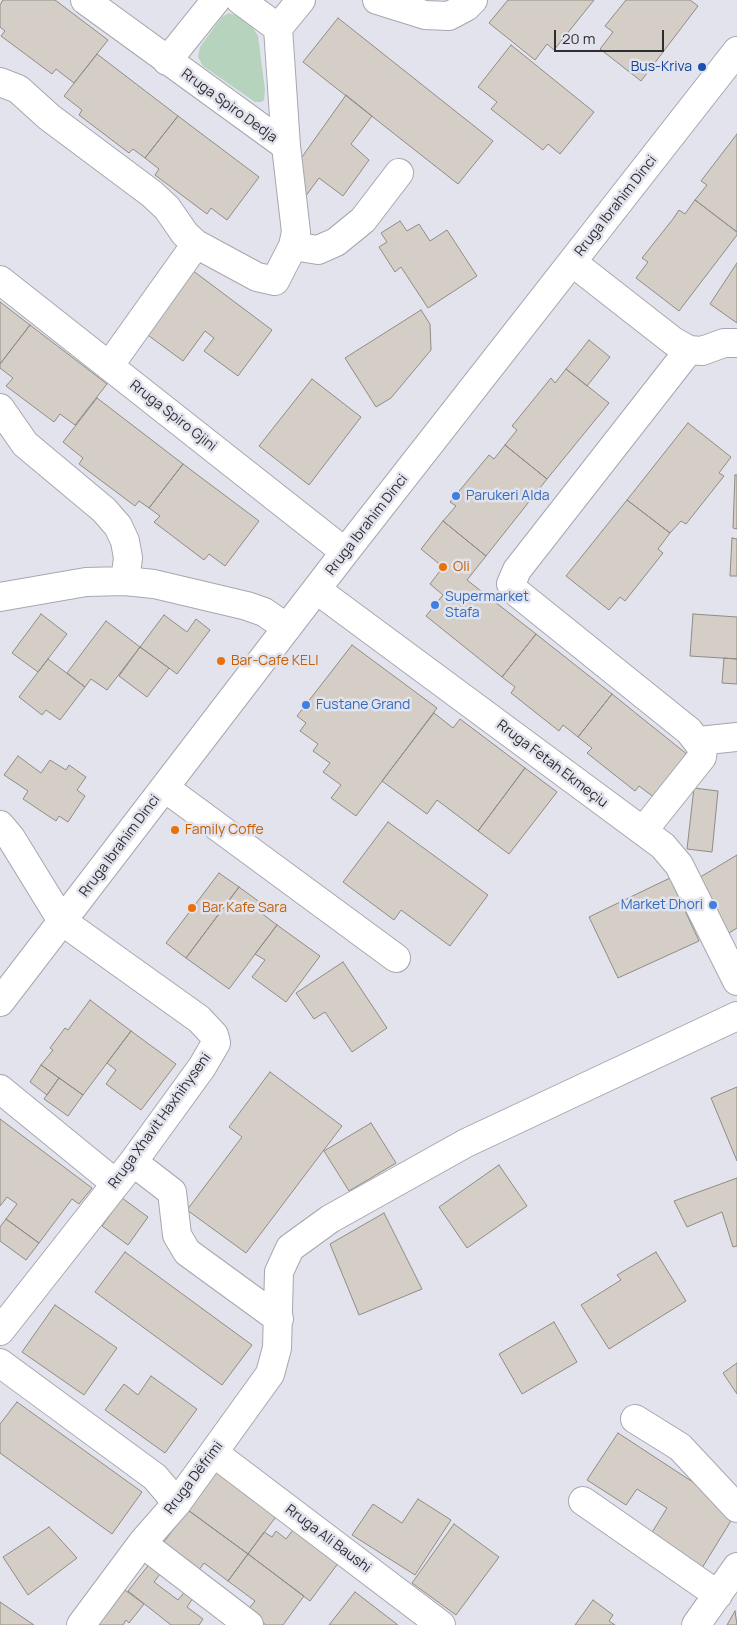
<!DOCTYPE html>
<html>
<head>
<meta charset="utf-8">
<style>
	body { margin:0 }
	#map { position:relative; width:737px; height:1625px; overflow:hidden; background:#e2e3ec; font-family:Manrope,sans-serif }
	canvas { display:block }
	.scale { position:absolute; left:554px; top:30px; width:110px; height:22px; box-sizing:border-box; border:2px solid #2e2e32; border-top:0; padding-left:6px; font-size:15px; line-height:18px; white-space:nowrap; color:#2e2e32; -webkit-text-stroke:4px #e2e3ec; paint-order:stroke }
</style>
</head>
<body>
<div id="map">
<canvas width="737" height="1625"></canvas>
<div class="scale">20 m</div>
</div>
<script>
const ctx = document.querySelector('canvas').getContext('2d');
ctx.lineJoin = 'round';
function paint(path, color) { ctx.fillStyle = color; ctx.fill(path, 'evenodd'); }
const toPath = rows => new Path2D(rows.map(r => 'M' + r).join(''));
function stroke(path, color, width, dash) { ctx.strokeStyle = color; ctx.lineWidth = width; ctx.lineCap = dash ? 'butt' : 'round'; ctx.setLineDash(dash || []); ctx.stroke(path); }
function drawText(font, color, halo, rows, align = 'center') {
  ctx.font = font + ' Manrope,sans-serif'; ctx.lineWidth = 5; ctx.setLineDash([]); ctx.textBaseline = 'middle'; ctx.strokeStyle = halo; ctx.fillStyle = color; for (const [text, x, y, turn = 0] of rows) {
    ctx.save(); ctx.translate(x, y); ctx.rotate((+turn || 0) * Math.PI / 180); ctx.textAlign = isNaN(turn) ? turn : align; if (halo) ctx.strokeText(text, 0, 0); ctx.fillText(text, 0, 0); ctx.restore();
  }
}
const green = toPath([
	[229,13,238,16,253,28,258,36,265,90,264,100,261,102,255,102,203,66,198,57,200,47,222,17]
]);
const building = toPath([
	[3,0,55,0,108,40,74,83,56,69,52,74,1,36,5,31,0,27,0,5,3,0],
	[508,0,594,0,554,50,547,44,535,60,489,23,508,0],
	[626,0,690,0,698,6,641,81,600,49,613,32,605,26,626,0],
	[338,18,493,141,458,184,303,62,338,18],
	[511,45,594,112,560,154,548,144,543,150,491,109,497,102,478,87,511,45],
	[97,54,178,116,145,158,133,149,129,153,79,115,82,110,64,96,97,54],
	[346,95,372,116,351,144,369,160,343,196,319,178,305,197,297,164,346,95],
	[178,116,259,177,227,220,211,208,207,214,155,175,159,169,145,158,178,116],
	[737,134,737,232,695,200,707,185,701,181,737,134],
	[695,200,737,232,737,235,679,311,636,278,648,262,642,258,673,219,679,210,685,214,695,200],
	[400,221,407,231,419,224,430,241,447,230,477,276,428,308,401,267,395,272,379,247,387,242,381,233,400,221],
	[737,263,737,323,710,304,737,263],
	[188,267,272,330,238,376,204,351,214,338,205,331,183,361,141,330,188,267],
	[0,302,30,325,0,364,0,302],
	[421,310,430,324,431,350,391,398,376,407,345,358,421,310],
	[30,325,107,384,75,425,60,414,54,422,6,386,13,378,0,368,0,364,30,325],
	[589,340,610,357,587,386,566,369,589,340],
	[566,369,609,403,547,479,505,445,517,430,512,426,551,378,555,383,566,369],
	[312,379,361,417,309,485,259,446,312,379],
	[97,398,183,464,149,508,139,501,135,506,79,464,83,458,63,442,97,398],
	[688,423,731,457,719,473,724,476,686,524,681,521,670,533,627,500,688,423],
	[505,445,547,479,486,556,443,521,456,506,450,502,489,455,494,459,505,445],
	[183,464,259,521,225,566,209,554,204,560,154,522,160,516,149,508,183,464],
	[735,475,737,475,737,529,733,528,735,475],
	[627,500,670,533,658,549,663,553,625,601,620,597,609,610,566,576,627,500],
	[443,521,486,556,467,580,536,634,502,677,426,616,443,595,430,584,443,567,421,549,443,521],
	[732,538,737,539,737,576,730,576,732,538],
	[41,614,67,634,38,672,12,653,41,614],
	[693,614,737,617,737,659,690,656,693,614],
	[164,615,187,632,196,619,210,630,177,674,140,647,164,615],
	[106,621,140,647,107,690,91,679,85,687,67,673,106,621],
	[536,634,612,694,578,737,563,725,559,731,511,693,515,687,502,677,536,634],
	[352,645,437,708,356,816,331,798,341,785,323,772,330,763,313,751,318,744,300,731,306,723,297,716,352,645],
	[140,647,169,668,147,697,119,676,140,647],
	[724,658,737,659,737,684,722,683,724,658],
	[48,659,85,687,60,720,46,710,42,715,19,697,48,659],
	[612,694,688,755,655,798,639,786,635,791,587,753,592,748,578,737,612,694],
	[434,713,453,728,460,719,525,768,478,831,437,800,427,814,382,781,434,713],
	[18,756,41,773,50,760,66,770,69,765,86,777,77,790,85,796,68,822,59,816,56,821,23,799,28,791,4,775,18,756],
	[525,768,557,792,509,854,478,831,525,768],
	[694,788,718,791,712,852,687,849,694,788],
	[388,822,488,895,450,946,401,910,394,920,343,882,388,822],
	[737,855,737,928,729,933,697,879,737,855],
	[219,873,239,887,186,958,166,943,219,873],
	[670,878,699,941,618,978,589,917,670,878],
	[239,887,261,903,256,909,277,925,229,989,186,958,239,887],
	[277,925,320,956,286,1002,252,977,265,960,255,954,277,925],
	[343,962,387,1028,352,1052,325,1012,314,1019,296,993,343,962],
	[90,1000,131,1031,83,1095,41,1065,53,1050,50,1048,65,1028,68,1030,90,1000],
	[131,1031,176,1064,141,1110,106,1084,116,1070,107,1063,131,1031],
	[41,1065,59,1078,47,1095,30,1082,41,1065],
	[270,1072,342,1126,246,1253,187,1210,242,1137,229,1127,270,1072],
	[59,1078,83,1095,68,1116,44,1099,59,1078],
	[737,1087,737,1161,711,1098,737,1087],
	[0,1119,92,1188,79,1204,72,1199,39,1243,6,1219,17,1204,7,1197,0,1206,0,1119],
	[371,1123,396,1163,349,1191,324,1151,371,1123],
	[499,1165,527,1206,467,1248,439,1207,499,1165],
	[737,1178,737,1246,733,1247,722,1212,687,1227,674,1201,737,1178],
	[122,1198,148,1217,128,1245,102,1226,122,1198],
	[384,1213,422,1289,359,1315,330,1244,384,1213],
	[6,1219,39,1243,26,1260,0,1241,0,1227,6,1219],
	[125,1252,252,1345,222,1385,95,1292,125,1252],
	[656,1252,686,1301,609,1349,581,1305,621,1280,617,1275,656,1252],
	[55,1305,117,1348,84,1395,22,1352,55,1305],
	[554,1322,577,1362,522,1394,499,1354,554,1322],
	[737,1363,737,1394,723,1373,737,1363],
	[151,1376,197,1409,165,1453,105,1410,124,1384,138,1395,151,1376],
	[17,1402,142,1492,112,1534,0,1453,0,1424,17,1402],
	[618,1433,737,1511,702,1568,651,1534,667,1508,637,1489,626,1505,587,1480,618,1433],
	[214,1461,281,1510,248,1554,181,1505,214,1461],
	[418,1499,451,1520,415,1575,352,1535,373,1504,402,1523,418,1499],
	[188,1510,248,1554,228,1581,204,1563,196,1574,160,1547,188,1510],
	[300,1521,345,1554,310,1601,248,1554,264,1532,272,1537,276,1531,286,1539,300,1521],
	[454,1524,499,1557,456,1615,412,1583,454,1524],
	[49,1527,77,1558,28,1595,3,1557,49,1527],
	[248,1554,304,1596,283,1625,266,1625,247,1611,255,1601,228,1581,248,1554],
	[151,1562,163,1570,154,1582,178,1600,187,1589,195,1595,187,1607,203,1619,199,1625,171,1625,128,1591,151,1562],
	[125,1590,144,1604,129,1623,126,1620,123,1625,98,1625,125,1590],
	[355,1592,398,1625,329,1625,355,1592],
	[593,1600,613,1615,609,1621,615,1625,575,1625,593,1600],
	[0,1602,34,1625,0,1625,0,1602],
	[735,1611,737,1625,727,1625,735,1611]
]);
const minor = toPath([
	[240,0,278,28],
	[377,0,425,15,449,16,466,7,473,0],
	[167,61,216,0],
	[0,82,18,89,49,117,152,194,167,208,185,234,196,244,257,277,275,281,293,246,296,232,286,146,85,0],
	[286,146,278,28,301,0],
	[293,246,318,250,336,242,363,220,399,173],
	[572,262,673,341,689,350,702,351,724,343,737,343],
	[0,280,345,552],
	[109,366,196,244],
	[0,408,25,444,104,510,118,526,125,541,128,558,125,581],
	[317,590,663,846,679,865,737,981],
	[0,597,86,582,125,581,154,584,247,606,264,612,287,628],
	[699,741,737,737],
	[165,788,396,958],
	[0,825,11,838,62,921,199,1019,214,1035,216,1043,202,1067,133,1162,0,1331],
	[643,831,702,757,703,749,689,731,515,591,511,584,517,570,689,350],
	[0,1002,345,552,737,51],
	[0,1089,115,1183],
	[133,1162,172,1192,177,1235,187,1252,279,1319],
	[0,1363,155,1477,177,1503],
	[635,1419,680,1447,737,1508],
	[214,1453,441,1625],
	[583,1501,718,1595],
	[142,1543,249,1625],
	[81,1625,142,1543,177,1503,270,1374,277,1348,279,1272,290,1248,330,1219,466,1143,737,1016],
	[696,1625,737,1567]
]);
const markers = [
	[702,67,5,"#1a4fb4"],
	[456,496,5,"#3f7fe0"],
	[443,567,5,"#e8710a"],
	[435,605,5,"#3f7fe0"],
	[221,661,5,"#e8710a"],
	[306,705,5,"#3f7fe0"],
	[175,830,5,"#e8710a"],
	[713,905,5,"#3f7fe0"],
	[192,908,5,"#e8710a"]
];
const transitNames = [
	["Bus-Kriva",692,67]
];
const streetNames = [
	["Rruga Spiro Dedja",229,106,36],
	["Rruga Ibrahim Dinci",616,206,-52],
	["Rruga Spiro Gjini",173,416,38],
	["Rruga Ibrahim Dinci",367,525,-52],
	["Rruga Fetah Ekmeçiu",552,764,37],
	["Rruga Ibrahim Dinci",120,846,-53],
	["Rruga Xhavit Haxhihyseni",160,1121,-54],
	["Rruga Dëfrimi",194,1478,-53],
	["Rruga Ali Baushi",328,1539,37]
];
const shopNames = [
	["Parukeri Alda",466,496],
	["Supermarket",445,597],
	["Stafa",445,613],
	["Fustane Grand",316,705],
	["Market Dhori",703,905,"right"]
];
const foodNames = [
	["Oli",453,567],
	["Bar-Cafe KELI",231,661],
	["Family Coffe",185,830],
	["Bar Kafe Sara",202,908]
];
paint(green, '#b6d3be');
paint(building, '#d4cec6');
stroke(building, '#908b84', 1);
stroke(minor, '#a6a7b0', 30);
stroke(minor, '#fff', 28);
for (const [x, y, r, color] of markers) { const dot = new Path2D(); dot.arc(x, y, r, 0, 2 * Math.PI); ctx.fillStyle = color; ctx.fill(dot); stroke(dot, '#e2e3ec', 2); }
drawText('14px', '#164399', '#e2e3ec', transitNames, 'right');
drawText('14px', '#2e2e32', '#e2e3ec', streetNames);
drawText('14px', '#366cbe', '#e2e3ec', shopNames, 'left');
drawText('14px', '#c56008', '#e2e3ec', foodNames, 'left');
</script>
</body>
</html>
